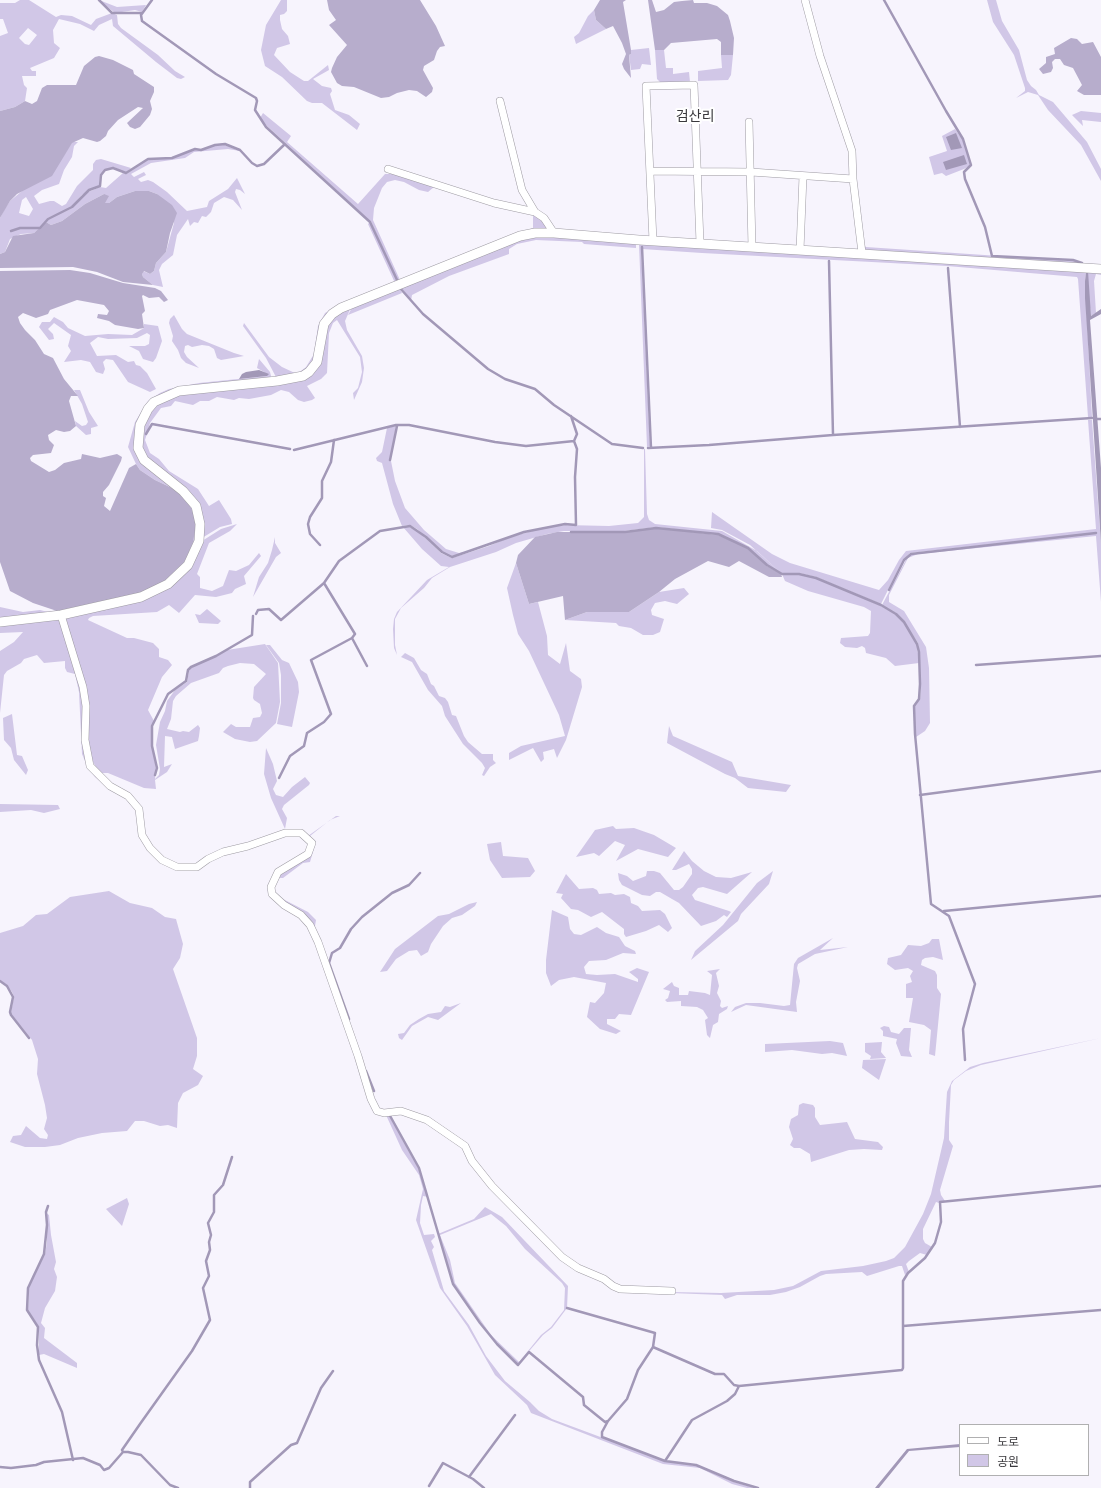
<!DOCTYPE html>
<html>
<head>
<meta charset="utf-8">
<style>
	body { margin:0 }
	#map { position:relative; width:1101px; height:1488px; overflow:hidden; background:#f7f4fd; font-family:Raleway,"Noto Sans KR",sans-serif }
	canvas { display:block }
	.legend { position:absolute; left:959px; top:1424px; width:130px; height:52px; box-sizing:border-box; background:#fff; border:1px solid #b0b0b1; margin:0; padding:5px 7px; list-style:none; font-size:12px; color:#3a393d }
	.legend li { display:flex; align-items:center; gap:8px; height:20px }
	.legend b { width:20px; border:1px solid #b0b0b1 }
</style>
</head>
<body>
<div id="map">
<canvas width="1101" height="1488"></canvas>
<ul class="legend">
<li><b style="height:5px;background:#fff"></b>도로</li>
<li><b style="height:11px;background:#d1c7e7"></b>공원</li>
</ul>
</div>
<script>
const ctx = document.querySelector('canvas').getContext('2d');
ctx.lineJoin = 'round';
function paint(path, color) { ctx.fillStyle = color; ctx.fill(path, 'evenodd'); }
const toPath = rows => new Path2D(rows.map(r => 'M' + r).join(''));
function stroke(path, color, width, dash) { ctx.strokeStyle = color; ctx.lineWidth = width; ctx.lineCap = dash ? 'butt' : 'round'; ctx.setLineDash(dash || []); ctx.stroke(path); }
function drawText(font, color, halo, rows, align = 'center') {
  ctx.font = font + ' Raleway,"Noto Sans KR",sans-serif'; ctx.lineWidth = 4; ctx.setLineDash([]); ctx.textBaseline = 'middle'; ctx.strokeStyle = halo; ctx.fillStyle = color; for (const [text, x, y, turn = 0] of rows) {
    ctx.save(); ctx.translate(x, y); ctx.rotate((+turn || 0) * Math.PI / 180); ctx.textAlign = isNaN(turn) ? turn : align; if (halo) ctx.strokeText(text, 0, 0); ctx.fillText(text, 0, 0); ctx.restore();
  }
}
const green = toPath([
	[20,0,29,0,56,17,61,15,72,16,91,25,96,19,112,13,117,15,118,24,121,28,158,55,175,71,185,77,181,79,177,78,156,62,113,26,112,19,99,25,94,31,80,24,59,19,53,30,54,43,60,48,54,58,30,68,32,71,36,71,36,76,22,76,24,85,27,88,25,101,15,107,0,111,0,36,8,33,3,19,0,19,0,3,15,3],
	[28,28,37,35,29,45,25,44,19,38],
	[99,0,117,7,146,5,142,12,135,10,115,13],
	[281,0,287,0,287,11,284,14,280,15,280,20,282,29,288,36,290,44,277,48,274,55,290,72,304,81,308,81,328,65,329,70,313,79,322,86,331,88,332,91,330,94,335,110,349,115,360,124,357,130,322,103,312,103,307,101,282,77,265,66,261,50,266,25],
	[987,0,996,0,1002,21,1019,50,1027,80,1031,86,1036,90,1039,95,1053,102,1087,142,1101,169,1101,181,1081,145,1048,110,1038,95,1028,92,1016,98,1025,91,1025,88,1014,55,993,22],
	[594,10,596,20,606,29,576,44,574,37,579,33,588,16],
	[649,48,651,65,642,64,640,69,631,70,629,55,631,54,631,50],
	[655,50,664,50,666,68,673,68,673,74,689,72,690,82,661,83,657,79],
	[721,55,733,55,731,75,728,80,698,81,698,71,722,68],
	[1081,111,1101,113,1101,122,1082,120,1083,126,1072,115],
	[263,113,291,136,287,142,358,204,385,174,394,174,434,187,428,192,419,190,404,182,395,180,387,182,382,188,374,208,373,220,400,280,533,228,533,215,541,218,546,226,546,229,334,310,315,358,307,371,277,379,266,358,243,326,244,323,269,357,282,367,297,374,306,367,314,354,318,326,325,313,341,304,395,283,368,224,370,222,398,282,371,222,267,126,260,118],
	[955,129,963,140,971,165,964,169,946,176,942,173,934,175,929,157,947,151,942,136],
	[72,142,78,142,74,146,72,157,64,170,59,184,42,190,34,196,39,204,50,201,54,201,62,206,66,204,77,186,93,170,93,164,96,160,101,159,131,168,126,173,114,167,105,170,100,178,99,186,82,195,72,207,48,218,40,227,20,227,8,232,20,228,40,228,34,233,21,234,10,239,5,252,0,254,0,218,4,210,10,201,62,158],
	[26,197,33,209,29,216,19,213,22,200],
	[216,145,225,145,240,151,228,149,194,152,185,158,151,163,131,174,134,177,144,172,146,175,138,179,141,182,148,180,153,182,167,192,187,211,207,207,209,201,228,189,237,178,245,194,240,190,236,189,235,192,242,210,233,200,224,197,214,203,211,212,206,217,202,216,198,223,194,222,190,226,188,219,177,235,173,255,162,264,159,270,163,287,153,285,143,277,142,274,143,271,150,274,154,271,156,263,166,252,174,223,157,194,149,191,135,191,117,197,109,203,105,203,104,194,85,204,62,221,51,225,46,222,50,218,70,209,88,192,100,187,106,188,123,173,126,174,148,159,172,158,195,149,202,150],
	[534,235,636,244,636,248,584,244,582,242,536,240,517,244,509,249,509,254,449,276,412,295,411,301,401,287],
	[639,244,1101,271,1101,275,1096,274,1094,281,1096,313,1091,316,1086,272,1085,281,1092,417,1088,417,1078,279,1077,277,947,266,702,253,642,249,641,245,650,446,647,447],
	[863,245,866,247,1073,261,1083,264,863,250],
	[399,287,402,293,348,315,354,304],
	[352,305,345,321,347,330,362,356,364,368,362,382,354,400,353,393,358,388,362,372,360,357,337,320,333,323,329,333,327,373,321,379,307,386,315,398,312,400,304,402,298,400,289,392,281,390,271,395,249,399,239,398,234,400,217,397,209,401,200,401,193,405,175,401,171,406,161,408,150,423,145,440,150,453,159,459,169,471,198,489,209,506,219,500,231,519,232,524,220,527,202,538,202,518,146,458,139,437,153,407,167,397,311,372,326,323],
	[174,315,182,329,187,334,234,353,244,356,221,360,217,358,214,349,209,346,202,345,192,347,188,345,185,346,184,352,187,357,199,368,186,363,181,358,178,350,172,341,173,336,169,323,170,319],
	[54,317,63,322,68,328,85,336,108,334,132,335,144,328,144,324,158,326,162,341,156,358,153,362,143,359,139,351,129,346,145,346,149,344,150,335,147,333,137,338,108,339,98,337,90,343,97,356,116,355,128,362,134,361,136,365,140,366,147,373,156,389,150,392,128,382,113,360,106,359,103,362,105,369,103,374,96,372,90,362,81,360,64,362,71,351,68,346,71,335,54,323,48,329,53,334,54,339,49,340,39,327,42,322,50,322],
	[259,359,270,372,271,376,270,378,165,392,136,430,135,444,192,505,198,534,186,563,144,594,61,612,0,620,0,607,23,612,40,610,48,612,147,591,174,489,155,480,140,470,136,464,128,447,135,422,148,401,160,393,169,389,199,383,267,376,264,372,257,368],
	[74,390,80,390,89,412,98,426,91,428,91,434,86,435,76,426,75,421,82,426,86,425,88,422,82,404],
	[1088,420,1092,420,1101,544,1101,602,1096,536,918,554,908,558,889,595,889,602,904,611,926,647,929,668,930,723,925,731,916,737,914,706,920,699,921,684,918,643,904,622,896,613,882,605,907,558,911,554,918,553,1096,533,910,553,903,560,881,604,816,577,799,573,782,574,750,545,722,530,711,528,712,512,772,554,790,563,879,590,888,580,899,560,906,551,1096,529],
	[396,426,390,461,391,461,395,481,405,508,424,530,446,549,459,553,474,550,452,556,448,556,417,529,410,525,402,526,393,504,382,463,377,461,376,458,382,452,387,428],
	[644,449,645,449,647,514,649,520,655,524,722,531,757,551,781,573,768,565,748,547,718,534,656,527,624,531,564,531,547,534,516,543,496,552,450,567,432,578,424,588,401,608,395,619,395,645,397,655,394,648,393,629,394,619,397,612,427,580,449,567,441,566,422,549,403,527,409,527,417,530,441,553,452,558,489,546,510,537,547,527,565,525,609,526,638,523,644,517],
	[237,524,230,531,209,543,197,574,200,577,200,588,212,591,223,586,229,570,236,571,249,565,259,553,261,556,244,576,246,584,235,589,232,593,216,597,195,595,179,613,169,605,157,612,93,616,89,618,88,620,127,638,134,638,153,643,159,649,159,657,168,660,172,665,162,677,148,710,154,721,152,726,152,746,156,768,155,779,159,775,160,769,156,745,160,722,165,711,167,701,175,690,187,682,189,671,191,668,227,650,265,644,278,663,280,702,276,723,257,741,250,742,235,739,223,732,231,724,236,727,250,727,253,718,260,717,262,713,260,704,254,700,253,698,254,687,266,674,254,664,240,663,228,666,223,668,219,673,191,683,176,696,173,701,171,719,167,729,180,732,183,731,189,732,198,725,200,728,199,736,198,741,175,749,172,737,165,736,164,767,172,764,167,772,155,780,156,789,144,788,108,773,99,773,89,754,87,709,65,619,167,588,202,541,221,529],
	[275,537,275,543,281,553,276,557,253,597,259,577,268,563,272,550],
	[516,563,529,604,538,602,547,636,548,655,560,664,566,643,570,671,581,679,582,687,566,740,557,758,554,749,543,752,544,759,541,762,533,748,509,760,509,753,521,746,565,736,559,715,529,651,518,634,513,615,507,588],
	[782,574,799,574,816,578,881,606,895,614,903,622,917,644,919,663,895,666,886,658,866,653,865,648,862,646,857,648,845,647,840,643,841,638,868,636,870,633,871,611,864,607,808,591,785,581],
	[684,588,689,594,677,604,665,601,655,603,651,610,652,615,664,619,660,632,653,635,643,635,631,628,619,626,616,623,565,620,587,612,629,612,659,592],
	[207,609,221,621,218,624,199,623,195,614,200,615],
	[58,620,61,623,80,686,83,705,85,754,112,791,95,777,88,768,82,754,79,692,75,674,67,672,65,668,65,661,44,663,37,655,24,659,21,663,7,671,4,675,0,713,0,651,14,642,23,632,0,633,0,625],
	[266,645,270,645,282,660,289,663,298,682,299,692,292,727,277,724,281,703,281,675,279,663],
	[405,653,414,658,421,670,427,674,431,684,434,686,439,696,445,698,448,702,452,715,456,716,464,736,468,742,482,754,493,754,493,760,496,763,490,767,484,776,482,775,485,768,482,763,463,744,445,716,442,706,428,690,412,662,401,657],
	[12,714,17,755,22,756,28,770,26,775,14,760,11,748,4,740,3,718],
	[669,726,673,736,732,762,738,776,791,785,786,792,748,788,735,778,725,774,667,743],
	[266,748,273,764,277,781,273,789,276,795,283,797,292,787,305,777,310,783,309,785,284,805,282,809,287,818,285,829,271,798,264,774],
	[0,804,58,805,60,809,44,813,31,810,0,812],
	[336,816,340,816,330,820,310,836,315,845,310,862,303,863,283,878,277,878,274,883,274,892,277,896,308,912,316,920,315,926,312,928,278,899,272,887,278,874,309,854,308,836],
	[613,826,616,829,634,828,654,835,676,848,668,857,638,849,616,861,625,845,615,841,599,856,594,853,576,857,595,830],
	[501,842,503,856,528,858,535,871,530,877,502,878,490,860,487,844],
	[684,851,692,861,704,871,716,877,731,878,752,872,727,894,703,887,698,888,692,895,695,900,729,911,731,912,727,917,724,915,716,921,701,926,679,903,672,899,660,892,656,892,650,896,642,895,622,885,619,880,618,873,627,876,633,881,646,876,647,871,654,871,660,873,674,890,679,890,683,887,692,874,692,869,689,864,676,870,672,870],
	[773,871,769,884,741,914,738,921,691,960,695,951,723,925,757,883],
	[566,874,579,889,593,888,597,890,599,894,611,893,615,895,624,894,630,897,631,903,638,906,642,911,660,910,665,914,672,928,668,932,659,925,646,931,626,937,624,934,624,929,602,912,591,917,578,910,571,909,561,898,563,894,556,893],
	[109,891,130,903,152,908,165,917,176,919,183,944,180,958,173,969,197,1038,197,1056,193,1069,203,1076,198,1085,183,1093,178,1103,177,1128,168,1125,160,1126,144,1121,135,1121,127,1131,102,1133,78,1138,60,1145,45,1147,25,1147,10,1142,13,1136,21,1135,26,1126,40,1138,47,1139,48,1135,44,1129,47,1118,45,1105,37,1074,38,1059,32,1040,12,1015,11,1012,14,997,12,992,7,985,0,980,0,933,23,926,36,915,47,914,70,897],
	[477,902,475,906,462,915,452,918,443,926,431,944,428,952,421,956,417,950,409,951,396,959,387,971,380,972,395,949,438,916,449,914,469,904],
	[552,910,568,917,570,929,574,934,581,935,597,927,606,933,619,937,625,946,635,951,636,954,623,953,606,960,589,961,584,967,586,974,597,975,615,974,638,982,638,979,629,972,637,968,649,972,631,1015,619,1014,615,1019,607,1019,607,1024,621,1031,616,1034,600,1029,587,1017,590,1002,595,1003,604,993,606,983,574,977,559,980,551,986,546,973,546,960],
	[833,938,820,950,848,947,815,954,798,964,797,968,800,981,796,1002,797,1012,746,1005,731,1012,735,1007,746,1003,760,1003,784,1006,790,1005,794,964,798,958],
	[932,939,939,939,943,960,933,957,925,958,922,960,921,965,935,971,937,975,937,988,941,994,935,1056,929,1054,931,1030,924,1025,909,1022,913,998,906,998,906,984,912,982,910,976,913,971,908,968,895,970,887,964,888,958,901,955,908,945,921,946,929,943],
	[720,969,716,973,719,986,717,993,721,1001,720,1006,722,1008,728,1006,727,1009,719,1014,718,1022,713,1025,710,1038,707,1035,705,1020,708,1018,703,1010,697,1007,681,1006,681,1001,667,1002,665,1000,668,998,670,991,663,989,672,982,674,986,679,988,679,995,688,995,689,991,705,993,710,995,712,975,707,971],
	[461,1003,438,1020,428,1017,412,1026,402,1040,399,1038,398,1034,404,1033,410,1025,419,1019,428,1014,441,1012,445,1006,450,1007],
	[884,1026,889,1027,891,1032,899,1034,904,1028,911,1028,909,1050,912,1057,901,1056,896,1043,897,1039,883,1036,883,1031,880,1028],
	[1101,1038,981,1065,966,1071,954,1080,951,1085,949,1122,949,1140,953,1146,940,1190,941,1195,945,1201,939,1202,939,1203,936,1202,923,1229,923,1239,925,1243,932,1247,929,1253,927,1255,920,1253,909,1261,906,1264,909,1272,905,1275,902,1266,899,1266,867,1276,862,1272,826,1274,820,1276,800,1287,786,1292,770,1295,737,1295,725,1299,722,1295,620,1291,721,1293,774,1290,793,1286,821,1271,863,1266,886,1261,894,1258,905,1247,923,1214,931,1194,944,1138,947,1092,952,1081,970,1067,983,1063],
	[830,1041,843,1043,847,1056,832,1053,822,1054,792,1050,765,1052,765,1044],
	[882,1042,881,1052,886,1058,870,1059,871,1056,865,1052,865,1043],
	[886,1059,879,1080,862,1068,863,1060],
	[803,1103,813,1105,815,1108,815,1117,820,1125,847,1122,855,1139,878,1142,883,1147,882,1150,864,1149,849,1150,811,1162,810,1154,800,1148,794,1148,790,1145,793,1139,789,1127,791,1119,798,1115,799,1105],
	[388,1114,418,1168,428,1197,423,1196,421,1205,420,1223,424,1235,434,1234,435,1237,431,1241,434,1247,432,1250,444,1291,469,1325,486,1356,505,1381,530,1402,539,1411,552,1419,665,1461,696,1466,734,1482,755,1488,747,1488,732,1484,700,1468,663,1464,531,1413,527,1405,495,1375,467,1326,440,1288,416,1220,423,1189,419,1175,402,1150,386,1115],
	[127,1198,129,1204,122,1226,106,1209],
	[485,1207,502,1217,568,1286,567,1308,552,1328,543,1335,518,1364,490,1335,454,1284,438,1234,474,1219],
	[491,1214,506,1226,525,1249,562,1283,565,1288,564,1310,551,1327,541,1335,519,1362,491,1335,455,1283,450,1260,440,1235],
	[46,1213,49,1215,51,1235,56,1262,54,1269,57,1277,55,1291,45,1308,41,1323,45,1328,44,1338,77,1363,77,1368,44,1354,39,1355,39,1327,28,1310,29,1288,33,1275,45,1254,47,1242]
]);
const forest = toPath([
	[327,0,420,0,436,26,445,46,440,47,437,51,434,60,424,66,423,70,433,88,432,92,426,97,417,91,409,90,397,93,389,97,381,98,354,87,342,86,337,83,331,72,332,68,337,57,347,45,329,25,336,20,329,10],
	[600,0,626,0,623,2,631,50,631,54,629,55,631,78,624,69,622,64,626,54,622,43,613,26,606,29,596,20,594,10],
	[648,0,652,0,656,12,664,10,674,2,682,1,693,0,694,3,707,3,717,6,728,15,730,21,734,38,733,55,721,55,721,42,717,39,671,43,664,50,655,50],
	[1071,38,1077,39,1082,44,1093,42,1101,57,1101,95,1084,95,1077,91,1082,85,1073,68,1064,65,1060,59,1055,59,1052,62,1053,68,1051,72,1043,74,1039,69,1046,63,1046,57,1055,54,1054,48],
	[99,56,113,60,133,70,134,74,154,87,154,92,150,101,152,109,150,115,140,127,135,129,130,127,127,123,143,108,138,107,118,120,108,131,106,136,100,141,97,142,83,138,72,143,52,176,17,194,10,201,0,218,0,111,15,107,25,101,32,104,37,101,42,88,47,85,76,85,84,66,95,57],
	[135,191,149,191,157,194,172,205,177,213,170,233,166,252,156,263,154,271,150,274,144,271,142,274,143,277,153,285,123,282,97,272,73,267,0,268,0,254,5,252,13,236,34,233,46,222,51,225,62,221,85,204,104,194,109,196,105,203,109,203,117,197],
	[70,270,90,273,123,283,155,288,161,291,168,300,164,302,159,297,149,298,143,295,142,296,145,311,142,314,144,328,138,329,115,325,109,321,97,318,98,314,107,315,109,311,104,305,77,300,50,310,48,314,36,318,23,313,18,317,20,323,25,330,35,340,44,354,53,358,64,379,78,396,71,396,69,401,76,426,70,431,64,432,56,430,48,435,49,440,54,445,51,453,33,455,30,458,31,461,49,472,55,470,64,463,81,459,82,454,100,458,117,454,122,457,121,461,109,485,103,492,103,496,106,498,104,506,110,511,129,468,136,464,140,470,155,480,174,489,188,502,195,517,196,524,193,542,188,554,183,564,168,579,147,591,57,611,33,603,10,591,0,562,0,271],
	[656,528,718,535,748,548,767,566,781,574,782,577,769,577,739,561,729,567,708,561,675,579,659,592,629,612,587,612,565,620,563,596,529,604,516,563,518,555,535,537,557,532,625,532]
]);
const water = toPath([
	[956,133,962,148,951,150,946,137],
	[964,155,967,164,946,170,943,162],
	[1088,271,1091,316,1101,309,1101,314,1090,320,1101,468,1101,544,1085,298,1085,281,1086,272],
	[259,370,269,374,267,376,239,379,242,374,246,372],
	[960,1444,960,1447,909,1451,879,1488,875,1488,907,1449]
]);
const stream = toPath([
	[99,0,112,13,142,13],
	[152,0,141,15,142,21,216,74,256,98,257,101,255,110,266,127,370,222,398,282],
	[884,0,946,111,963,139,971,165,964,172,965,179,985,227,992,256,1073,260,1082,263],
	[11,231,20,228,40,228,48,219,72,207,89,190,100,186,101,175,105,170,113,168,126,173,148,159,172,158,195,149,201,150,215,145,225,144,240,150,252,163,257,166,264,164,285,144],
	[642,247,651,448],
	[829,261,833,435],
	[948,268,960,427],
	[400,288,423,314,488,369,505,379,535,389,554,405,612,444,643,448],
	[1097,419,1101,419],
	[146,434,152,424,290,449],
	[648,448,709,445,833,435,1092,418],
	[294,450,396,425,409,425,495,442,526,446,574,441],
	[390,460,397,426],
	[571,532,625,532,656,528,718,534,748,548,767,565,782,574,799,574,816,578,881,605,896,614,904,622,917,644,919,652,920,684,919,699,914,706,915,734,931,904,949,916,975,984,963,1029,965,1060],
	[320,545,310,534,308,524,310,517,322,498,322,481,331,462,334,440],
	[889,590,904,560,911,554,1096,533],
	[256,614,258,610,269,609,281,620,324,583,339,561,380,531,410,526,426,537,442,552,452,557,524,532,565,524,576,525,575,477,577,449,574,441,577,434,571,416],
	[352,638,367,666],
	[976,665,1101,656],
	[155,775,157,768,152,746,152,726,168,694,186,681,188,670,191,667,216,656,252,635,253,616],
	[279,778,290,756,304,746,307,733,324,722,331,714,311,660,352,638,355,634,324,583],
	[920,795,1101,771],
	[944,911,1101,896],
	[0,981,7,986,13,997,10,1012,11,1015,29,1038],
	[349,1019,329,963,332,953,340,948,351,929,362,917,392,893,409,885,420,873],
	[366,1071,374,1091],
	[389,1114,419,1168,453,1284,480,1323,497,1344,518,1365,529,1352,583,1397,584,1405,605,1422,608,1421,627,1399,638,1370,653,1347,655,1333,567,1308],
	[48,1206,46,1212,47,1225,44,1254,28,1288,27,1310,38,1327,37,1345,39,1360,62,1412,73,1460],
	[903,1326,1101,1310],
	[653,1347,715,1374,724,1374,734,1385,739,1386,902,1370,903,1368,903,1281,908,1273,925,1258,935,1243,941,1222,940,1202,1101,1186],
	[608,1421,602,1432,602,1437,665,1461,696,1465,734,1481,758,1488],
	[123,1452,122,1450,140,1424,192,1351,210,1320,203,1288,209,1276,206,1261,210,1250,209,1242,211,1235,208,1223,214,1212,214,1195,223,1185,232,1157],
	[665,1461,692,1420,727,1401,735,1394,739,1386],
	[0,1467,11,1468,36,1465,44,1462,83,1458,100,1465,104,1470,109,1468,123,1452,128,1452,141,1455,170,1485,178,1488],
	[469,1477,515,1415],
	[429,1486,443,1463,473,1479,484,1488],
	[250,1488,250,1482,291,1445,297,1443,321,1388,333,1371]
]);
const minor = toPath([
	[805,0,820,56,852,151,853,179],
	[500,101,522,190,535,212],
	[749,122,752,247],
	[388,169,494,203,535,212,544,218,554,233],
	[650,171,751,172,853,179,862,253],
	[653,241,646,86,694,85,700,243],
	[800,250,803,176],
	[61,615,83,687,86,706,85,740,90,766,110,786,128,796,139,809,142,835,150,848,162,860,177,867,197,867,208,859,223,852,248,846,285,833,301,833,312,843,308,854,278,872,271,887,272,894,284,905,301,915,310,925,318,942,358,1056,371,1099,377,1111,384,1113,401,1111,427,1120,465,1146,472,1161,492,1186,562,1257,578,1268,604,1279,613,1286,620,1289,672,1291]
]);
const tertiary = toPath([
	[0,622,61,615,141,597,168,584,188,565,199,541,200,524,196,506,183,491,144,460,138,448,140,425,148,409,154,402,179,391,277,381,303,376,309,372,317,362,324,324,332,314,341,308,520,236,535,233,554,233,639,240,1101,269]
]);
const quarterNames = [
	["검산리",695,117]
];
paint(green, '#d1c7e7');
paint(forest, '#b7adcc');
paint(water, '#a298b7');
stroke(stream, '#a298b7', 2.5);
stroke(minor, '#9e9ba3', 8);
stroke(tertiary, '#9e9ba3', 10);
stroke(minor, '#fff', 7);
stroke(tertiary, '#fff', 9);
drawText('14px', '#3a393d', '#fff', quarterNames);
</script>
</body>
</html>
